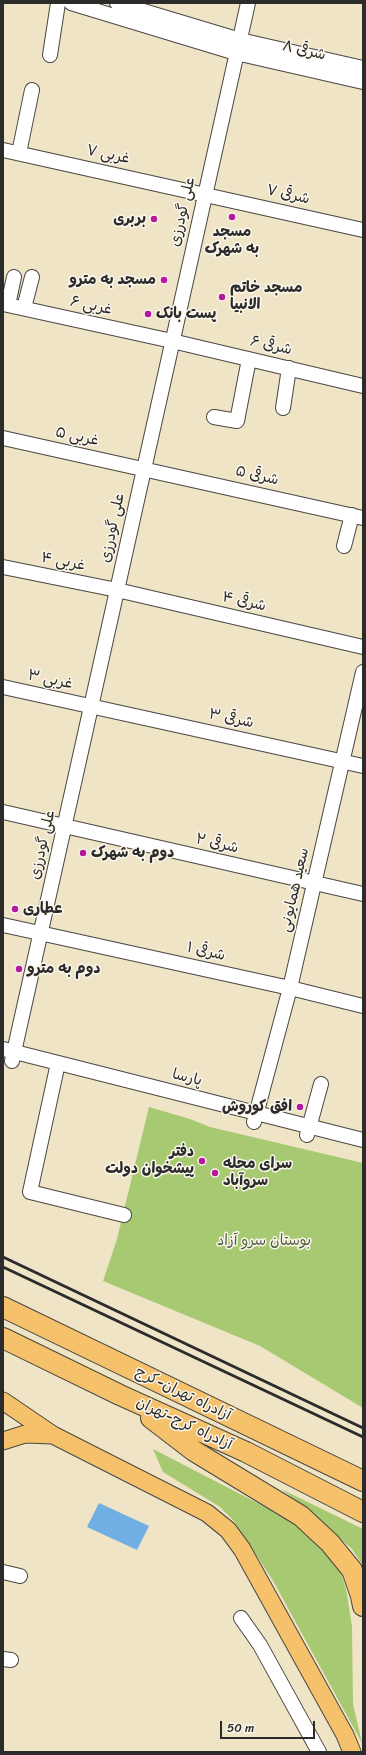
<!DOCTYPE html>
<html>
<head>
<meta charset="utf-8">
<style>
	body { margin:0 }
	#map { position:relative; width:366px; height:1755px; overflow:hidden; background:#f0e4c7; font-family:Sriracha,sans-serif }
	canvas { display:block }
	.frame { position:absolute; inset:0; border:4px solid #2b2b2b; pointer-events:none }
	.scale { position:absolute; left:220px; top:1721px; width:95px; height:18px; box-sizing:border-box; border:2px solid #2b2b2b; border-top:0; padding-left:5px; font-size:12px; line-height:14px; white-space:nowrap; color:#2b2b2b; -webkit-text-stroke:3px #fbf7ec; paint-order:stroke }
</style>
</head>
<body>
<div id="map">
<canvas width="366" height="1755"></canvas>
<div class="frame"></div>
<div class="scale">50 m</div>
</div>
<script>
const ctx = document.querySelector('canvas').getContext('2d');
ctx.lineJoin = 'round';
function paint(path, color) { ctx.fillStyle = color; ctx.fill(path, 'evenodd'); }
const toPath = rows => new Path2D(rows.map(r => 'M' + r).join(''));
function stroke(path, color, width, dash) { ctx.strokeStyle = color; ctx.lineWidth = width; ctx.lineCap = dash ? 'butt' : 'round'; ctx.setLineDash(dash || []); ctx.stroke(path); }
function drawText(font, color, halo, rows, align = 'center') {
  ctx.font = font + ' Sriracha,"Playpen Sans Arabic",sans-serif'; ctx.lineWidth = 3; ctx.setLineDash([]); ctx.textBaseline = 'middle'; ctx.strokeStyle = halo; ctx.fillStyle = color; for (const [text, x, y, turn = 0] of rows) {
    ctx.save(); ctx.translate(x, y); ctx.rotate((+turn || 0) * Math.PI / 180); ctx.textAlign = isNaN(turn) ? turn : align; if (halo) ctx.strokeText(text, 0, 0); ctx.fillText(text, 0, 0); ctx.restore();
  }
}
const green = toPath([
	[149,1107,190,1119,210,1127,363,1163,363,1408,260,1346,103,1281,117,1239],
	[153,1449,306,1528,338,1563,346,1589,352,1626,353,1704,362,1743,272,1579,234,1521,220,1507,163,1472],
	[281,1489,363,1529,363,1566,352,1549,320,1520]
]);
const water = toPath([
	[99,1503,149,1526,137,1550,87,1527]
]);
const minor = toPath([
	[71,3,236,53,363,82],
	[117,3,240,40,363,68],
	[50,55,58,3],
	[3,150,363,230],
	[19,153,32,90],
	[3,304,172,341,363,386],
	[8,305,14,277],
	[24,308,32,277],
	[283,408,289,368],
	[214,417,237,421,249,359],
	[3,438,363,518],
	[344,546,352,515],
	[3,567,117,590,363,647],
	[3,687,363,766],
	[3,812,363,894],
	[3,925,290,988,363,1006],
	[3,1049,363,1140],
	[12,1061,248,3],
	[58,1063,30,1192,124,1215],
	[254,1122,290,988,363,672],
	[307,1135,321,1084],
	[3,1572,20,1576],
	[241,1618,260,1645,319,1752],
	[3,1659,11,1660]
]);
const major = toPath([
	[3,1401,53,1435,207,1513,228,1530,242,1549,345,1735,352,1752],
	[3,1441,25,1434,53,1435]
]);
const highway = toPath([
	[3,1307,363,1481],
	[3,1338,120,1395,246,1452,363,1512],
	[151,1418,194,1451,301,1516,330,1543,352,1570,361,1596,363,1606]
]);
const rail = toPath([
	[3,1257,363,1428],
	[3,1267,363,1437]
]);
const markers = [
	[232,217,4,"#b5179e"],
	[154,219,4,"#b5179e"],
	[164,280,4,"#b5179e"],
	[222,297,4,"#b5179e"],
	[148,314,4,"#b5179e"],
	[83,853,4,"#b5179e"],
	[15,909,4,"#b5179e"],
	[19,969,4,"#b5179e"],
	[300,1107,4,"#b5179e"],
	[202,1161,4,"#b5179e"],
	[215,1173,4,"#b5179e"]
];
const streetNames = [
	["۸ شرقی",304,51,13],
	["۷ غربی",108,155,12],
	["۷ شرقی",288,195,13],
	["علی گودرزی",183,212,-77],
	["۶ غربی",91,306,12],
	["۶ شرقی",271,346,13],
	["۵ غربی",77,437,12],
	["۵ شرقی",257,476,13],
	["علی گودرزی",113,528,-78],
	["۴ غربی",63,562,11],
	["۴ شرقی",244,602,13],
	["۳ غربی",50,680,12],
	["۳ شرقی",231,719,12],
	["۲ شرقی",217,844,13],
	["علی گودرزی",43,845,-77],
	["سعید همایونی",295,890,-77],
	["۱ شرقی",206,952,13],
	["پارسا",187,1078,14],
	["آزادراه تهران-کرج",183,1394,26],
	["آزادراه کرج-تهران",184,1424,25]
];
const poiNames = [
	["بربری",146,219,"right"],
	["مسجد",232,232,"center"],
	["به شهرک",232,249,"center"],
	["مسجد به مترو",156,280,"right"],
	["مسجد خاتم",230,288],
	["الانبیا",230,305],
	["پست بانک",156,314],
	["دوم به شهرک",91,853],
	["عطاری",23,909],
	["دوم به مترو",27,969],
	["افق کوروش",292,1107,"right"],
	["دفتر",194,1152,"right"],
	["پیشخوان دولت",194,1169,"right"],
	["سرای محله",223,1164],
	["سروآباد",223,1181]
];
const parkNames = [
	["بوستان سرو آزاد",264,1241]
];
paint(green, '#a6c972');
paint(water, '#70aee3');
stroke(minor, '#494742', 16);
stroke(major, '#494742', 19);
stroke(highway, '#494742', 22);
stroke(minor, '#fff', 14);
stroke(major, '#f5c16b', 17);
stroke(highway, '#f5c16b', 20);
stroke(rail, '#2b2b2b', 3);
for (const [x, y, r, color] of markers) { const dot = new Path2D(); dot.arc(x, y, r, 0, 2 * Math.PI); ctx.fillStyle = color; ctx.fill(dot); stroke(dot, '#fbf7ec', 1.5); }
drawText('15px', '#2b2b2b', '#fbf7ec', streetNames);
drawText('bold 15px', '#2b2b2b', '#fbf7ec', poiNames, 'left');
drawText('15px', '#505a40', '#fbf7ec', parkNames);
</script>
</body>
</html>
